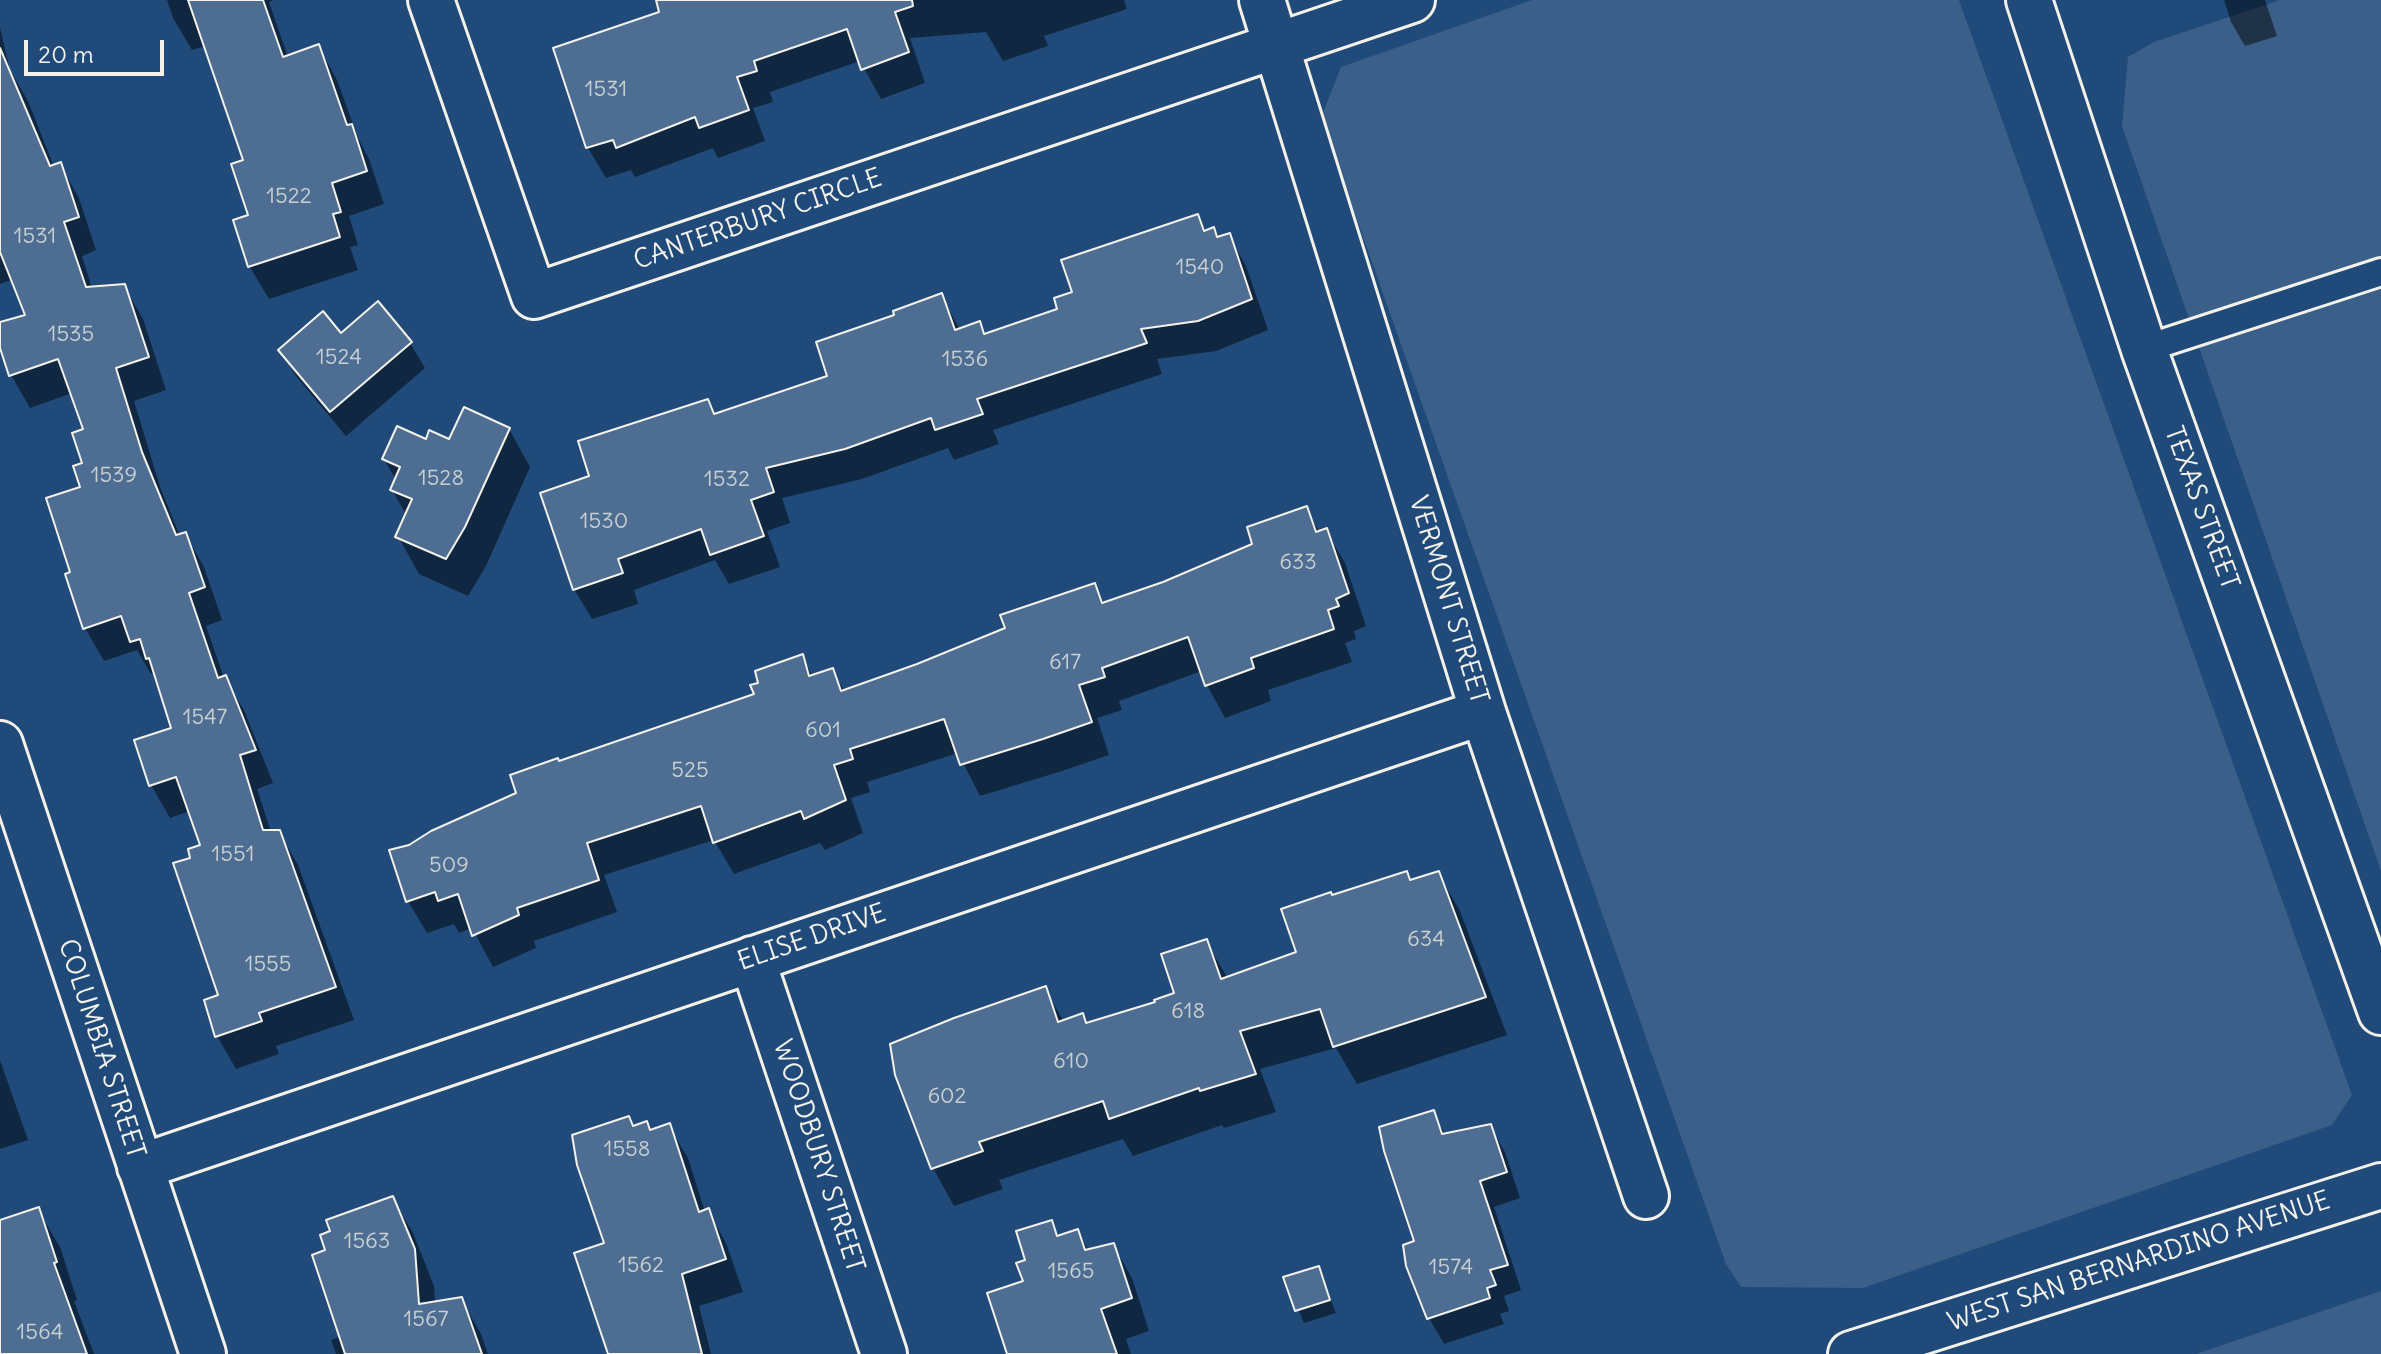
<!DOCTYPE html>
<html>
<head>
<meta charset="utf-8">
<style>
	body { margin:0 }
	#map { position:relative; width:2381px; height:1354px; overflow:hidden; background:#1f4a7a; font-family:Delius,sans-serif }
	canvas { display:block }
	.scale { position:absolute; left:24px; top:40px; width:140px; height:36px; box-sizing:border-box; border:4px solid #f4f1e8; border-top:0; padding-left:10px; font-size:24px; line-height:28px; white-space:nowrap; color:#f4f1e8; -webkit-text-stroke:6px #1f4a7a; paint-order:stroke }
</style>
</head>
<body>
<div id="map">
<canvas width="2381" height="1354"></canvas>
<div class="scale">20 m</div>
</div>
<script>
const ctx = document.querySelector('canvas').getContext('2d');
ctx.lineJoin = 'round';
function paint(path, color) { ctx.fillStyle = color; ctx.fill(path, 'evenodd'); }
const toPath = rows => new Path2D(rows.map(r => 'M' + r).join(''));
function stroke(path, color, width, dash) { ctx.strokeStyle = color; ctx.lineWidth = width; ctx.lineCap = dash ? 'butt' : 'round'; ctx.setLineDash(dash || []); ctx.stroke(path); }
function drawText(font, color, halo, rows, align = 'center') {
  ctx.font = font + ' Delius,sans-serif'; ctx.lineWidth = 6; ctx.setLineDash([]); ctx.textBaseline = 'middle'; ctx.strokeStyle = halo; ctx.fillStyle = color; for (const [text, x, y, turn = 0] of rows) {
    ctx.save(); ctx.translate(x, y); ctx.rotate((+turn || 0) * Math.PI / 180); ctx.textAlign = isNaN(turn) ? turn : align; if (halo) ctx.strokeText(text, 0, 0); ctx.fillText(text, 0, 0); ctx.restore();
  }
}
const green = toPath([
	[1532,0,1959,0,2352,1095,2332,1125,1863,1288,1741,1287,1726,1264,1321,118,1341,67],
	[2280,0,2381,0,2381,871,2122,126,2128,57,2154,42],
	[2381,1291,2381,1354,2196,1354]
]);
const shadow = toPath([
	[167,0,273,0,269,2,288,57,319,47,337,80,358,138,369,159,384,204,349,216,358,245,350,247,358,270,269,299,250,267,235,221,251,216,246,161,206,46,192,50,173,18],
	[658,0,1124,0,1127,9,1044,36,1048,46,1003,61,986,32,910,38,925,83,881,99,860,61,770,92,773,102,753,108,765,141,718,158,713,148,635,177,631,170,606,178,588,148,555,50,662,13],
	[2224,0,2265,0,2277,36,2245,46,2231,22],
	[0,28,10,70,28,101,54,167,60,165,79,198,96,250,82,256,92,288,124,286,143,319,166,390,134,401,160,487,180,536,185,534,204,567,222,620,206,626,224,678,244,710,273,783,257,789,271,832,279,832,298,865,354,1020,276,1046,279,1054,236,1069,217,1036,220,997,193,859,202,847,190,811,170,818,151,785,174,729,156,672,151,674,137,650,104,661,85,628,67,575,73,573,82,488,85,431,72,393,30,408,11,375,0,342,0,325,27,316,14,279,0,284],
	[1197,216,1207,232,1213,230,1218,239,1229,235,1246,266,1268,330,1216,351,1157,359,1162,374,993,430,999,444,954,460,948,448,862,479,782,498,790,523,767,531,780,567,729,584,715,560,634,590,638,604,592,619,574,589,592,477,708,401,716,416,829,377,897,316,941,295,960,330,979,324,986,335,1060,310,1074,293],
	[341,336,410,343,425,368,346,436,296,376,281,350],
	[509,429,530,467,486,566,468,596,419,574,398,536,407,516,392,490,396,480,384,459,427,441,450,441],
	[1306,509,1320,533,1326,531,1345,563,1366,626,1354,631,1356,639,1345,643,1352,662,1268,690,1271,701,1225,718,1207,685,1202,671,1119,701,1122,710,1097,718,1109,755,1062,771,980,796,958,753,867,782,870,792,851,798,863,833,825,850,820,843,734,874,714,840,604,875,617,912,534,941,536,948,493,967,472,928,459,933,454,924,427,933,408,901,409,846,519,794,558,764,757,695,802,657,813,677,832,670,845,692,918,666,1007,629,1094,585,1105,604,1163,583,1254,545],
	[1407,873,1411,882,1438,873,1460,911,1507,1035,1357,1084,1336,1048,1260,1069,1276,1112,1224,1128,1222,1125,1133,1156,1123,1139,999,1180,1003,1189,954,1206,933,1168,1045,989,1064,1022,1082,1016,1087,1025,1157,1003,1176,994,1206,941,1228,979,1298,954,1332,898],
	[0,1060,28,1140,0,1149],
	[1433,1113,1446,1136,1490,1126,1505,1152,1520,1198,1494,1207,1521,1290,1504,1296,1509,1311,1500,1314,1504,1324,1444,1344,1429,1318,1416,1242],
	[669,1126,688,1158,705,1212,708,1211,726,1243,743,1292,699,1306,711,1354,640,1354,606,1244,634,1128,651,1132],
	[393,1199,413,1233,434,1286,435,1303,461,1299,481,1334,488,1354,336,1354,331,1340,341,1336,328,1251],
	[38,1210,60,1247,77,1300,74,1301,94,1354,0,1354,0,1218,1,1222],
	[1051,1222,1060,1238,1077,1231,1089,1251,1113,1245,1132,1278,1149,1331,1126,1339,1131,1354,1012,1354,1028,1261],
	[1318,1268,1336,1313,1304,1323,1286,1279]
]);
const building = toPath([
	[188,0,263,0,283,57,319,44,347,125,352,124,367,171,332,183,341,212,333,214,340,237,248,267,233,220,248,215,231,164,243,160,188,0],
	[656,0,912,0,913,6,895,12,909,52,861,70,847,29,754,61,757,71,737,77,749,110,699,128,695,117,616,148,613,140,586,148,553,48,659,12,656,0],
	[0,48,50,166,61,162,79,217,64,222,86,287,125,284,149,357,116,368,142,452,176,535,186,532,205,587,189,593,218,678,226,675,256,750,240,755,263,830,280,830,336,987,259,1013,262,1021,215,1037,204,1000,218,995,173,863,190,858,188,849,200,845,176,777,149,786,134,740,171,728,149,658,146,659,140,639,130,642,121,616,83,629,65,574,70,572,46,498,80,487,73,466,82,463,72,433,83,429,58,359,9,376,0,348,0,322,25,315,0,252,0,48],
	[1198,214,1204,231,1214,227,1217,237,1230,233,1252,299,1198,321,1141,329,1147,343,977,399,983,414,935,430,931,418,845,449,766,468,774,492,751,500,764,536,710,555,701,529,618,559,623,573,573,590,540,493,589,476,578,441,708,399,714,414,827,376,816,342,894,315,893,311,942,293,955,330,980,321,984,334,1057,309,1054,298,1072,292,1061,260,1198,214],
	[378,301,412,342,330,412,278,350,323,311,341,333,378,301],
	[464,407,510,428,465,527,446,559,395,537,412,499,390,490,400,467,382,459,397,426,426,439,429,430,449,439,464,407],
	[1307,506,1316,532,1327,528,1349,593,1336,599,1339,606,1328,610,1334,629,1251,658,1254,668,1205,686,1188,637,1102,668,1105,677,1079,685,1092,722,1043,739,960,765,944,719,850,749,853,759,834,765,846,800,804,819,801,811,713,843,701,806,587,843,599,880,517,908,519,915,472,936,458,894,438,901,435,892,406,902,389,850,409,845,431,831,516,793,510,775,558,758,559,761,754,694,750,685,758,683,755,671,803,654,809,676,833,668,841,691,917,664,1005,628,1000,615,1095,583,1102,603,1163,582,1252,544,1247,527,1307,506],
	[1407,871,1410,880,1439,871,1486,997,1333,1047,1320,1009,1240,1031,1256,1074,1200,1091,1199,1088,1109,1119,1103,1101,979,1142,983,1151,931,1169,895,1075,890,1044,954,1018,1046,986,1058,1022,1083,1013,1086,1023,1155,1002,1154,1000,1174,993,1161,954,1207,939,1221,979,1296,952,1281,909,1331,892,1332,895,1407,871],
	[1434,1110,1442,1134,1491,1124,1507,1172,1480,1181,1508,1265,1490,1270,1496,1285,1487,1288,1490,1298,1427,1319,1406,1266,1403,1245,1414,1241,1384,1151,1379,1127,1434,1110],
	[629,1116,633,1126,647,1121,650,1130,670,1123,699,1212,709,1208,726,1259,682,1274,702,1354,608,1354,574,1253,604,1243,577,1165,572,1135,629,1116],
	[393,1196,415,1249,419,1304,462,1297,482,1354,345,1354,312,1255,325,1250,320,1235,330,1231,326,1220,393,1196],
	[39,1207,57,1262,54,1263,87,1354,0,1354,0,1220,39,1207],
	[1052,1220,1057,1236,1078,1229,1085,1250,1114,1243,1132,1298,1101,1309,1117,1354,1007,1354,987,1293,1023,1281,1016,1263,1025,1260,1016,1231,1052,1220],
	[1319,1266,1330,1300,1295,1311,1283,1277,1319,1266]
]);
const lane = toPath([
	[2144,349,2381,272]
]);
const street = toPath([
	[431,0,534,296,1412,0],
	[1262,0,1483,712,1646,1196],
	[0,744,203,1354],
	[752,959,884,1354],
	[140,1167,1483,712]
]);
const secondary = toPath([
	[2029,0,2144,349,2381,1012],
	[1851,1354,2381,1186]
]);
const numberNames = [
	["1531",606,90],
	["1522",289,197],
	["1531",35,237],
	["1540",1200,268],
	["1535",71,335],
	["1524",339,358],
	["1536",965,360],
	["1539",114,476],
	["1528",441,479],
	["1532",727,480],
	["1530",604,522],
	["633",1298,563],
	["617",1065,663],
	["1547",205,718],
	["601",823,731],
	["525",690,771],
	["1551",233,855],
	["509",449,866],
	["634",1426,940],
	["1555",268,965],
	["618",1188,1012],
	["610",1071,1062],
	["602",947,1097],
	["1558",627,1150],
	["1563",367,1242],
	["1562",641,1266],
	["1574",1451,1268],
	["1565",1071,1272],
	["1567",426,1320],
	["1564",40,1333]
];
const streetNames = [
	["CANTERBURY CIRCLE",758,220,-19],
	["TEXAS STREET",2201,508,70],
	["VERMONT STREET",1448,600,73],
	["ELISE DRIVE",812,938,-19],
	["COLUMBIA STREET",101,1049,72],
	["WOODBURY STREET",818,1156,72],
	["WEST SAN BERNARDINO AVENUE",2139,1262,-18]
];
paint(green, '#3a5f88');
paint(shadow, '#0007');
paint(building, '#4d6e92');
stroke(building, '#f4f1e8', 2);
stroke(lane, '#f4f1e8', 32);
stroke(street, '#f4f1e8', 50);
stroke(secondary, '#f4f1e8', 50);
stroke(lane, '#1f4a7a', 26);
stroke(street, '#1f4a7a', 44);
stroke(secondary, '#1f4a7a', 44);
drawText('22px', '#cad0d2', null, numberNames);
drawText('26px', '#f4f1e8', '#1f4a7a', streetNames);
</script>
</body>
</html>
